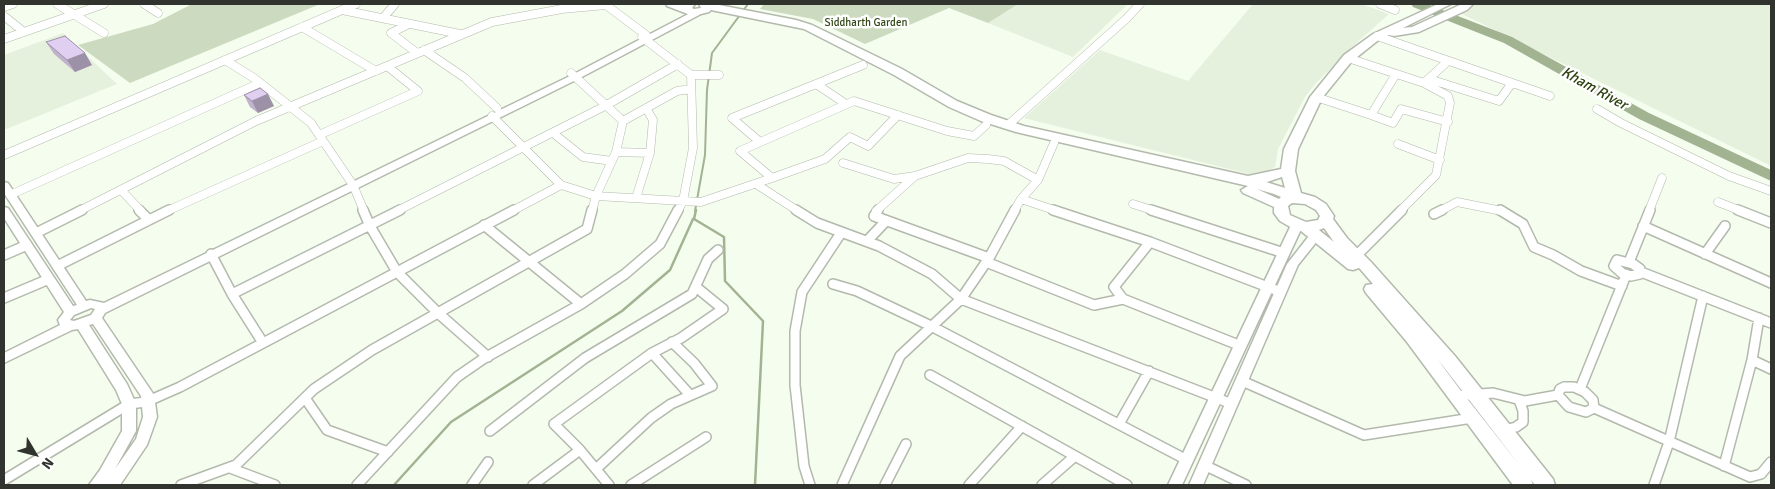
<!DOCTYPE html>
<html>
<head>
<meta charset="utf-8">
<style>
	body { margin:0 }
	#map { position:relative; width:1775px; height:489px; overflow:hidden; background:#f5fdef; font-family:Signika,sans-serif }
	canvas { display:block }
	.frame { position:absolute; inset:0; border:5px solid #30332e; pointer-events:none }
	.north { position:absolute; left:10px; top:429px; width:50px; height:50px; -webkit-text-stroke:4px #fff; paint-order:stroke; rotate:127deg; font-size:14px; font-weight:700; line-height:20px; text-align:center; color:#30332e }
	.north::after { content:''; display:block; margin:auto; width:18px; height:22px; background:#30332e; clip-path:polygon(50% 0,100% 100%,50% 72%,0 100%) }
</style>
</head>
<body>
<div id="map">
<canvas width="1775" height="489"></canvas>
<div class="frame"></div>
<div class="north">N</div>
</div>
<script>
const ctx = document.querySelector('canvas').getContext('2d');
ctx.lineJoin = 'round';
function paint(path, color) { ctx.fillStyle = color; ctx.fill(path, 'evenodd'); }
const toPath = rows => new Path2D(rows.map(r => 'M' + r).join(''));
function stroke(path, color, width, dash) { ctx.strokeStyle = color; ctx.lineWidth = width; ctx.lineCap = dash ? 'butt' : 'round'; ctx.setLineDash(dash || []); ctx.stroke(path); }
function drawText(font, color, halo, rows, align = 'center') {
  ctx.font = font + ' Signika,sans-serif'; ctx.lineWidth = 5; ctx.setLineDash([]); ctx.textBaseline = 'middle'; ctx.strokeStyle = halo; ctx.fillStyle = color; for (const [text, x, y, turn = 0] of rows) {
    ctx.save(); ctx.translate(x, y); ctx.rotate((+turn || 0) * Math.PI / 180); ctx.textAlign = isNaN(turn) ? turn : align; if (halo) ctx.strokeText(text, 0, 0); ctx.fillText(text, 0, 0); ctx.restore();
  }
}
const built = toPath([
	[1018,4,1128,4,1073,57,988,23],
	[1253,4,1361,4,1389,14,1353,46,1317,82,1305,97,1278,149,1275,167,1268,171,1249,174,1024,118,1100,50,1188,81],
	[1473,4,1771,4,1771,166,1460,13],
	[63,33,117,84,4,130,4,55]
]);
const green = toPath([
	[192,4,320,4,130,83,78,45,153,24],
	[764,4,1018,4,988,23,949,8,865,44,813,19,760,9]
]);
const streamFar1 = toPath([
	[695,211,705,155,707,90,712,53,748,4]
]);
const stream = toPath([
	[696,210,694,219,724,237,725,281,763,321,755,485],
	[394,485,451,422,622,311,670,270,693,219]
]);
const river = toPath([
	[1411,4,1427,4,1512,37,1649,113,1771,170,1771,181,1639,119,1504,43,1413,7,1411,4]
]);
const minorFar1 = toPath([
	[57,4,104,33],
	[144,4,158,13],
	[1380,4,1395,10],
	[4,7,13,4],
	[342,10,460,34],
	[4,16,24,32,4,39],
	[383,18,395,4],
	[409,24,391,33,417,53],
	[302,27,376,71],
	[24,32,104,4],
	[1377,36,1550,96],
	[642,37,691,75,693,148,683,201,678,211],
	[424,50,465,78,497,108],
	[1348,58,1424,83],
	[225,60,254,78,311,123,353,185,364,211],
	[571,73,623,121],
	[691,75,719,75],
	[1429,79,1499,101,1512,83],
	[816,84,846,104],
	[1316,97,1371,115,1396,74],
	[1597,109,1621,123,1729,176,1771,191],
	[1371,115,1393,123,1401,109,1448,122],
	[492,116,561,185,596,196,701,202,772,178,740,151,854,101,947,131,974,136,986,125],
	[1008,125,1126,19,1140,4],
	[553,133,583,157,612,161],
	[319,135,418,91,387,66],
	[760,142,732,118,863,65],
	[1398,144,1440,160],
	[616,152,650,153],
	[4,155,356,4],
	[843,163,894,179,915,176,968,158,988,159,1004,161,1038,180],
	[772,178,825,159,850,137,868,146,898,115],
	[756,184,798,211],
	[121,190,141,211],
	[10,195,260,83],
	[636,198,650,153,653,120,646,108],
	[1021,199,1057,211],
	[1718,202,1741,211],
	[1133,204,1155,211],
	[79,211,256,121,492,22,562,9,606,5,646,35],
	[167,211,323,141],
	[397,211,605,106,678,64],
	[512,211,561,185],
	[592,211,596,196,616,152,623,121,677,91,691,89],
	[876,211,915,176],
	[1014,211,1021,199,1038,180,1054,143],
	[1400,211,1436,175,1450,103,1448,96,1424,83,1448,61],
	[1440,211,1457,202,1502,211],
	[1649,211,1662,178]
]);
const minor = toPath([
	[139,210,149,220],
	[363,210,370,226,397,272,438,313,488,357],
	[796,210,817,223,879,246,932,274,961,299,1232,404],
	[878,210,874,216,989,258],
	[1053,210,1150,242,1281,292],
	[1151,210,1284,253],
	[1500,210,1523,224,1534,247,1553,255,1581,271,1622,286],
	[1738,210,1771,223],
	[1434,214,1442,210],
	[484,225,581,304],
	[1643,226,1771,283],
	[36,233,82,210],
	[867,241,886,221],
	[1150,242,1114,287,1123,299,1241,346],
	[211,254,232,294,263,343],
	[1705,254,1725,226],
	[4,255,27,245],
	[1356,256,1402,210],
	[1617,260,1633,264,1640,269,1640,274,1631,276,1622,273,1614,266,1617,260],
	[986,262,1094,305,1123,299],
	[1629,262,1650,210],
	[57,266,169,210],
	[1641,272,1771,323],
	[833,284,857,291,931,326,1187,460],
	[232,294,400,210],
	[4,298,49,279],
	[652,353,690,395],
	[1752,360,1771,369],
	[930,375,1127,485],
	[1242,381,1364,435,1472,418],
	[1564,387,1574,387,1585,392,1593,400,1594,408,1586,412,1569,407,1558,395,1560,389,1564,387],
	[1580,389,1626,275],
	[1455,396,1493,393,1525,401,1558,395],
	[305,398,327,430,388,452],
	[1594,408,1750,477,1761,474,1771,462],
	[1119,424,1149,371],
	[490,431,585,358,692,294,708,259,718,250],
	[1501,431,1516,427,1523,422,1523,411,1519,400],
	[1204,465,1246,485],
	[1724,466,1752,360,1759,318],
	[230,468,275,485],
	[596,469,651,418,671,404,712,386,694,363,672,342],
	[4,480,129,404,146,402,180,387,514,210],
	[181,485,236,465,314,389,372,350,587,229,592,210],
	[357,485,457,377,483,359,581,304,625,274,660,244,678,210],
	[472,485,488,462],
	[533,485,580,450],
	[609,485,580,450,554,424,652,353,681,338,723,309,696,287],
	[631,485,706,437],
	[810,485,804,466,795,385,795,331,802,292,841,233],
	[842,485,900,356,961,299,989,258,1015,210],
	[885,485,906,444],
	[969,485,1022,426],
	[1042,485,1075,456],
	[1654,485,1669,442,1703,296]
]);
const tertiary = toPath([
	[696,10,699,11,699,15,578,79,105,313,102,318,154,395,157,417,147,445,120,485,89,485,100,470,122,431,122,404,116,390,78,329,72,330,4,363,4,353,60,325,58,320,64,312,4,218,4,207,8,208,73,306,77,305,4,193,4,182,8,183,86,301,90,300,104,303,572,75,696,10],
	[91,308,95,309,91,315,74,321,70,320,74,315,91,308],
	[93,324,141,396,143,417,136,439,115,469,136,431,136,404,127,384,89,325,93,324],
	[1297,221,1303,225,1182,485,1168,485,1291,225,1297,221],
	[1316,231,1322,235,1298,265,1203,485,1189,485,1287,264,1312,232,1316,231]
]);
const primary = toPath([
	[666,4,695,4,692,8,694,9,701,8,699,4,714,4,796,20,812,25,902,69,957,101,991,115,1024,126,1248,176,1281,169,1284,149,1310,97,1344,55,1373,34,1438,4,1451,4,1403,28,1412,27,1462,4,1473,4,1467,10,1419,32,1394,36,1389,35,1381,38,1352,61,1322,98,1298,149,1295,171,1301,193,1315,197,1326,204,1334,216,1333,219,1347,238,1371,262,1455,356,1553,479,1555,485,1535,485,1531,480,1533,485,1513,485,1407,342,1366,293,1364,289,1366,285,1373,284,1361,270,1359,268,1353,270,1348,269,1301,231,1292,228,1280,221,1274,213,1274,207,1243,193,1241,190,1248,186,1016,132,981,121,949,107,894,75,804,29,711,10,709,12,693,16,667,6,666,4],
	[1282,177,1285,188,1266,182,1267,182,1282,177],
	[1257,189,1274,194,1281,197,1279,199,1257,189],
	[1292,203,1305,204,1316,210,1320,216,1318,220,1306,222,1290,215,1288,206,1292,203],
	[1324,228,1334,242,1319,230,1324,228],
	[1438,360,1443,366,1521,467,1461,391,1438,360]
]);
const wall = toPath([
	[46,42,92,65,75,72,54,54],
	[244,95,274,106,258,113,250,107]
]);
const shadedWall = toPath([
	[85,53,92,65,75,72,67,60],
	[268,94,274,106,258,113,252,101]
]);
const building = toPath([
	[65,36,85,53,67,60,46,42,65,36],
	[260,88,268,94,252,101,244,95,260,88]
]);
const farParknames = [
	["Siddharth Garden",866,23]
];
const waterNames = [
	["Kham River",1594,89,29]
];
paint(built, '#e6f1dd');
paint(green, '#ccdabf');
stroke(streamFar1, '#a2b392', 2);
stroke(stream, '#a2b392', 2.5);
paint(river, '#a2b392');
stroke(minorFar1, '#b3baad', 9);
stroke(minor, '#b3baad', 12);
stroke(tertiary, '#b3baad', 3);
stroke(primary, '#b3baad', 3);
stroke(minorFar1, '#fff', 8);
stroke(minor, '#fff', 9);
paint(tertiary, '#fff');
paint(primary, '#fff');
paint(wall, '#c1b2ce');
paint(shadedWall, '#9d91a8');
paint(building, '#e0cff0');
stroke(building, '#9d91a8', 1);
drawText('11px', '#314715', '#fff', farParknames);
drawText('italic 15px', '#2d4311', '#fff', waterNames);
</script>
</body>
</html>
